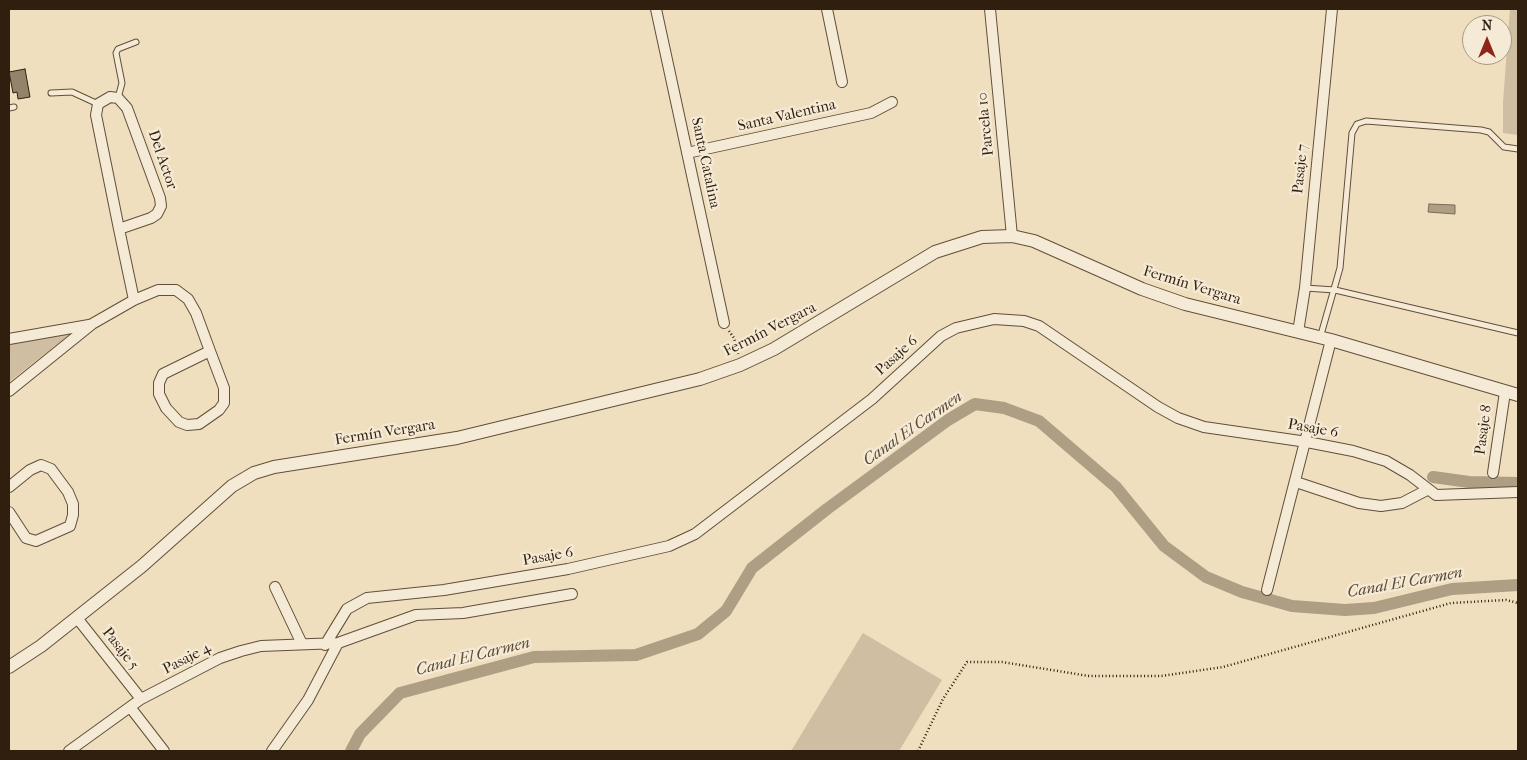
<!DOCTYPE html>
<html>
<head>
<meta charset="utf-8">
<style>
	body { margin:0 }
	#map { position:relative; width:1527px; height:760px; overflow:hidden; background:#efdfbf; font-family:"IM FELL French Canon",serif }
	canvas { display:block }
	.frame { position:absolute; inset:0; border:10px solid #301f0e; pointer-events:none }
	.north { position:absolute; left:1462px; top:15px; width:50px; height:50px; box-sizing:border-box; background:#f5ead5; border:1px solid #a69985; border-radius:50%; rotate:0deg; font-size:14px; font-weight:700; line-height:20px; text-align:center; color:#301f0e }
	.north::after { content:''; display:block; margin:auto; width:18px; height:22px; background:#8f2418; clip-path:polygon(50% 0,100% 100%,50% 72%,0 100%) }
</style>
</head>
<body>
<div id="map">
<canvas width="1527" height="760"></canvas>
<div class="frame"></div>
<div class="north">N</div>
</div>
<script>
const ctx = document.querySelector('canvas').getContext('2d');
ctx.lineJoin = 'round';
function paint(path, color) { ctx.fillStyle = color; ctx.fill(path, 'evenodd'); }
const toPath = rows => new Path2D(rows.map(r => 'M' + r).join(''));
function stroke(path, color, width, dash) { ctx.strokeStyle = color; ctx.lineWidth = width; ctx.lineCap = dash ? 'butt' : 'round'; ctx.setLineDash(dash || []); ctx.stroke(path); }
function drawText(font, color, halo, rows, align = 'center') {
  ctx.font = font + ' "IM FELL French Canon",serif'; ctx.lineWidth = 4.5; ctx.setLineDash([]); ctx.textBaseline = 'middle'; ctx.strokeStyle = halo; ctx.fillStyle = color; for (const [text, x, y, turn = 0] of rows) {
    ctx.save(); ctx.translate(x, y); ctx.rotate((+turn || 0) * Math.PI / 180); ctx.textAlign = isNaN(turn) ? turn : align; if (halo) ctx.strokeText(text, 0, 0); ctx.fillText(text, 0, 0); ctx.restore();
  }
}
const green = toPath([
	[1510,9,1518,9,1518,135,1503,133,1503,102],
	[70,334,9,382,9,344],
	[863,633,942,680,899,751,791,751]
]);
const water = toPath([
	[1429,204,1455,205,1455,214,1428,212,1429,204]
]);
const canal = toPath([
	[1433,477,1469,482,1518,483],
	[351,751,360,734,400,693,534,657,636,655,698,634,726,611,752,568,827,509,948,420,975,404,1004,408,1039,421,1116,487,1164,546,1206,577,1242,592,1292,606,1345,610,1374,608,1452,589,1518,585]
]);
const building = toPath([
	[25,69,30,97,18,99,17,92,13,93,9,72,25,69]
]);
const path = toPath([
	[729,331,734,338,738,354],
	[918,751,943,699,967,662,1002,662,1089,676,1161,676,1223,667,1451,603,1506,600,1518,603]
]);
const service = toPath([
	[51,93,72,92,98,104],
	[118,98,122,83,116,53,118,49,136,42],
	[9,108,14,107],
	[1305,288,1335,290,1518,333],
	[1320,338,1340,268,1352,133,1357,124,1366,121,1481,130,1489,132,1504,147,1518,149]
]);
const minor = toPath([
	[656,9,724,323],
	[827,9,842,82],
	[990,9,1012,236],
	[110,97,118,98,127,108,160,198,161,206,157,214,151,218,119,229,96,115,98,104,110,97],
	[687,153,871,113,892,102],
	[119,229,134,300],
	[1298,332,1305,288,1332,9],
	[9,339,89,325],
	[210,351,224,388,224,403,219,410,199,424,187,425,179,422,166,408,159,394,159,383,163,374,210,351],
	[9,391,92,324,134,300,158,290,176,290,188,299,196,313,210,351],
	[1493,473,1505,392],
	[1296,482,1359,503,1381,506,1402,503,1427,490],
	[9,487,30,470,41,465,51,469,68,492,73,504,73,515,70,526,36,541,26,538,9,512],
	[275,587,302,644],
	[1267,590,1331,340],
	[77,618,141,699],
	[325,645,347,609,367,598,444,590,568,569,669,546,695,534,872,399,941,336,956,328,994,319,1024,321,1039,326,1158,407,1178,418,1204,427,1307,442,1353,451,1386,461,1410,475,1436,495,1518,492],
	[130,707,164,751],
	[69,751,141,699,220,658,241,651,261,646,338,643,416,615,463,613,572,594],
	[272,751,308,700,338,643]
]);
const tertiary = toPath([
	[9,667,41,646,142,566,232,486,254,473,274,467,457,438,700,379,740,365,774,349,935,252,982,237,1012,236,1034,241,1142,289,1185,304,1331,340,1518,395]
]);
const streetNames = [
	["Santa Valentina",787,116,-13],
	["Parcela 10",986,124,-96],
	["Del Actor",162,160,71],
	["Santa Catalina",705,163,78],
	["Pasaje 7",1301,169,-84],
	["Fermín Vergara",1192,286,17],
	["Fermín Vergara",770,330,-27],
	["Pasaje 6",897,356,-42],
	["Pasaje 6",1313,429,10],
	["Pasaje 8",1484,430,-82],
	["Fermín Vergara",385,433,-9],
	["Pasaje 6",548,557,-10],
	["Pasaje 5",120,649,52],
	["Pasaje 4",187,659,-27]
];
const waterNames = [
	["Canal El Carmen",913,429,-35],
	["Canal El Carmen",1405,583,-10],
	["Canal El Carmen",473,657,-14]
];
paint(green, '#cfbea1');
paint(water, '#ae9e83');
stroke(water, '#7c6b54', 1);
stroke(canal, '#ae9e83', 12);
paint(building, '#93836a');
stroke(building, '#301f0e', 1);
stroke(service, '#604f3a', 7);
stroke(minor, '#604f3a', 12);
stroke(tertiary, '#604f3a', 14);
stroke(path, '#301f0e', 2.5, [1, 2.5]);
stroke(service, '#f5ead5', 5);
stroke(minor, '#f5ead5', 10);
stroke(tertiary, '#f5ead5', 12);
drawText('15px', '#301f0e', '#f5ead5', streetNames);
drawText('italic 16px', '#5c4b37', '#f5ead5', waterNames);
</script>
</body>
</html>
